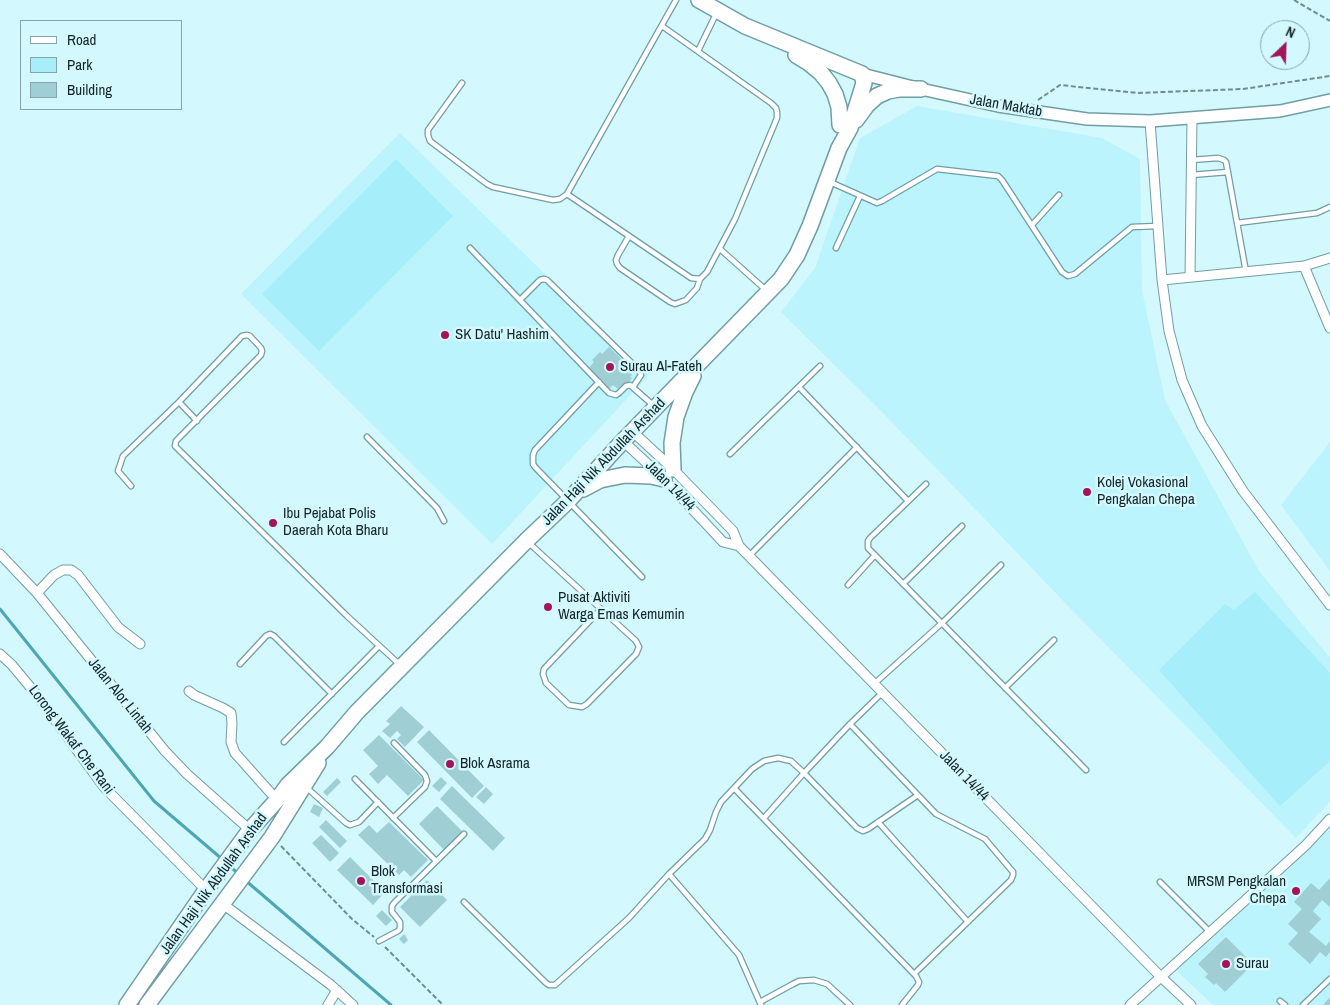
<!DOCTYPE html>
<html>
<head>
<meta charset="utf-8">
<style>
	body { margin:0 }
	#map { position:relative; width:1330px; height:1005px; overflow:hidden; background:#d3f9ff; font-family:"Archivo Narrow",sans-serif }
	canvas { display:block }
	.legend { position:absolute; left:20px; top:20px; width:162px; height:90px; box-sizing:border-box; background:#d3f9ff; border:1px solid #86a4a9; margin:0; padding:6px 9px; list-style:none; font-size:15px; color:#132528 }
	.legend li { display:flex; align-items:center; gap:10px; height:25px }
	.legend b { width:25px; border:1px solid #86a4a9 }
	.north { position:absolute; left:1260px; top:20px; width:50px; height:50px; box-sizing:border-box; background:#d3f9ff; border:1px solid #86a4a9; border-radius:50%; rotate:24deg; font-size:14px; font-weight:700; line-height:20px; text-align:center; color:#132528 }
	.north::after { content:''; display:block; margin:auto; width:18px; height:22px; background:#a3155b; clip-path:polygon(50% 0,100% 100%,50% 72%,0 100%) }
</style>
</head>
<body>
<div id="map">
<canvas width="1330" height="1005"></canvas>
<ul class="legend">
<li><b style="height:6px;background:#fff"></b>Road</li>
<li><b style="height:14px;background:#a6eef9"></b>Park</li>
<li><b style="height:14px;background:#a0ced5"></b>Building</li>
</ul>
<div class="north">N</div>
</div>
<script>
const ctx = document.querySelector('canvas').getContext('2d');
ctx.lineJoin = 'round';
function paint(path, color) { ctx.fillStyle = color; ctx.fill(path, 'evenodd'); }
const toPath = rows => new Path2D(rows.map(r => 'M' + r).join(''));
function stroke(path, color, width, dash) { ctx.strokeStyle = color; ctx.lineWidth = width; ctx.lineCap = dash ? 'butt' : 'round'; ctx.setLineDash(dash || []); ctx.stroke(path); }
function drawText(font, color, halo, rows, align = 'center') {
  ctx.font = font + ' "Archivo Narrow",sans-serif'; ctx.lineWidth = 5; ctx.setLineDash([]); ctx.textBaseline = 'middle'; ctx.strokeStyle = halo; ctx.fillStyle = color; for (const [text, x, y, turn = 0] of rows) {
    ctx.save(); ctx.translate(x, y); ctx.rotate((+turn || 0) * Math.PI / 180); ctx.textAlign = isNaN(turn) ? turn : align; if (halo) ctx.strokeText(text, 0, 0); ctx.fillText(text, 0, 0); ctx.restore();
  }
}
const built = toPath([
	[917,106,1102,138,1140,159,1142,290,1165,400,1259,571,1330,658,1330,802,1296,838,1068,606,884,414,781,312,815,268,860,138],
	[400,133,649,375,492,544,241,294],
	[1330,442,1330,571,1281,505],
	[1330,825,1330,1005,1213,1005,1176,970,1216,932,1307,850]
]);
const green = toPath([
	[396,159,453,216,319,351,262,294],
	[1255,592,1330,673,1330,761,1280,806,1159,670,1225,604,1234,610]
]);
const stream = toPath([
	[0,609,154,801,222,859],
	[228,865,239,874],
	[245,880,391,1005]
]);
const building = toPath([
	[609,347,630,367,629,368,631,370,629,371,632,375,630,377,632,378,623,388,621,386,618,389,613,385,609,389,588,369,594,362,592,360,600,352,602,354],
	[401,706,424,727,405,747,397,739,401,735,397,731,390,738,382,731,390,724,386,721],
	[429,730,484,786,472,798,417,742],
	[379,735,424,780,408,796,387,775,378,784,369,774,378,766,363,750],
	[441,777,447,783,439,792,432,786],
	[337,778,341,782,327,796,323,792],
	[452,786,505,838,493,851,440,799],
	[486,787,493,794,484,804,476,797],
	[314,804,323,808,319,817,310,812],
	[437,806,463,832,444,850,419,824],
	[326,820,347,841,340,848,319,827],
	[389,822,428,860,411,877,404,870,399,875,358,835,369,825,377,833],
	[321,835,339,853,330,862,312,843],
	[350,857,385,892,373,905,337,870],
	[1330,878,1330,907,1322,900,1313,911,1321,919,1309,932,1326,946,1330,941,1330,952,1326,957,1320,952,1310,964,1288,944,1298,933,1288,924,1302,909,1294,902,1311,883,1319,890],
	[427,880,447,900,420,927,400,907],
	[382,910,392,920,386,926,376,916],
	[404,934,408,940,404,944,399,939],
	[1226,937,1253,964,1225,992,1216,983,1214,985,1205,977,1208,974,1198,964],
	[1329,998,1330,1000,1330,1005,1323,1005]
]);
const path = toPath([
	[1294,0,1330,21],
	[1038,100,1060,85,1137,93,1243,89,1330,76],
	[281,846,352,919,374,937],
	[385,947,443,1005]
]);
const service = toPath([
	[698,51,716,14],
	[462,83,428,130,428,135,430,141,487,184,493,187,553,200,560,199,567,194,676,0],
	[1191,160,1218,158,1224,160,1226,162,1246,272],
	[1191,175,1228,172],
	[830,182,877,203,882,201,937,169,998,176,1002,180,1062,272,1068,276,1075,274,1132,227,1158,226],
	[567,194,691,278,700,279,707,272,735,219,777,118,777,112,776,108,771,103,662,26],
	[1237,223,1317,213,1330,207],
	[1032,225,1059,195],
	[629,236,618,255,616,260,617,264,620,268,670,302,675,304,686,300,697,288,700,279],
	[470,248,609,393,616,395,619,393,626,386,630,385,653,405],
	[836,248,860,196],
	[720,249,767,291],
	[520,300,540,280,544,279,547,280,639,370,641,375,633,387],
	[599,382,535,450,533,455,533,464,535,467,642,577],
	[799,387,908,501],
	[179,402,197,421],
	[367,437,437,508,444,521],
	[730,454,820,366],
	[926,484,870,538,868,541,868,548,1086,770],
	[131,486,118,471,123,456,179,402,242,336,247,335,250,336,261,348,262,351,261,355,176,441,175,446,347,616,399,664],
	[529,543,636,641,639,647,636,654,587,704,582,707,569,705,546,683,543,674,544,669,601,609],
	[749,556,857,447],
	[903,584,962,526],
	[848,585,875,555],
	[240,664,266,636,270,634,274,636,332,694],
	[874,684,942,623,1001,565],
	[1005,688,1054,640],
	[850,724,936,814,985,839,1013,872,1013,875,1011,880,914,974],
	[284,742,379,646],
	[355,779,436,861],
	[306,787,346,823,350,825,359,822,378,802],
	[734,788,916,976,919,982,918,985,902,1005],
	[393,818,425,787,427,781,425,775,394,743],
	[764,818,804,773,857,828,863,831,868,829,918,795],
	[878,822,968,922],
	[669,874,739,955,761,1005],
	[1160,882,1210,932],
	[464,902,546,983,549,985,555,985,629,918,669,874,705,839,710,830,716,812,721,802,752,769,764,761,778,758,791,761,804,773,850,724,882,693],
	[379,941,398,931,400,929,400,922,392,912,392,906,394,903,464,834],
	[1280,1001,1285,1005],
	[760,1002,793,984,799,981,814,980,827,984,850,1005],
	[1303,1005,1330,979]
]);
const minor = toPath([
	[1150,121,1162,280,1169,331,1182,380,1202,426,1243,491,1330,605],
	[1304,266,1330,328],
	[1190,277,1192,118],
	[1162,280,1304,266,1330,258],
	[633,432,673,469,733,531,739,546],
	[623,441,664,479,723,542,739,546,749,556,1161,977,1191,1005],
	[0,554,37,593,165,751,187,774,250,830],
	[37,593,54,575,63,570,71,570,78,575,118,627,140,644],
	[0,654,12,665,36,694,104,787,206,890],
	[189,691,194,695,223,708,231,713,232,723,231,742,235,753,277,800],
	[223,904,331,985,353,1005],
	[328,1005,337,990],
	[1130,1005,1306,845,1330,819]
]);
const tertiary = toPath([
	[862,74,921,89,998,106,1087,119,1150,121,1280,111,1330,100]
]);
const primary = toPath([
	[699,0,745,26,862,74],
	[796,55,809,63,821,73,829,83,835,94,839,107,840,125],
	[856,120,867,105,877,96,888,91,899,89,921,89],
	[673,469,672,443,676,417,685,392,693,376],
	[583,489,600,480,625,475,651,476,664,479],
	[127,1005,206,890,250,830,277,800,288,785,327,747,357,712,526,541,568,501,623,441,781,279,797,255,810,226,839,148,850,128,864,83,862,74],
	[147,1005,272,837,318,763]
]);
const markers = [
	[445,335,5,"#a3155b"],
	[610,367,5,"#a3155b"],
	[1087,492,5,"#a3155b"],
	[273,523,5,"#a3155b"],
	[548,607,5,"#a3155b"],
	[450,764,5,"#a3155b"],
	[361,881,5,"#a3155b"],
	[1296,891,5,"#a3155b"],
	[1226,964,5,"#a3155b"]
];
const streetNames = [
	["Jalan Maktab",1006,106,10],
	["Jalan Haji Nik Abdullah Arshad",604,462,-46],
	["Jalan 14/44",670,486,45],
	["Jalan Alor Lintah",120,696,51],
	["Lorong Wakaf Che Rani",71,740,53],
	["Jalan 14/44",964,776,46],
	["Jalan Haji Nik Abdullah Arshad",214,884,-54]
];
const poiNames = [
	["SK Datu' Hashim",455,335],
	["Surau Al-Fateh",620,367],
	["Kolej Vokasional",1097,483],
	["Pengkalan Chepa",1097,500],
	["Ibu Pejabat Polis",283,514],
	["Daerah Kota Bharu",283,531],
	["Pusat Aktiviti",558,598],
	["Warga Emas Kemumin",558,615],
	["Blok Asrama",460,764],
	["Blok",371,872],
	["Transformasi",371,889],
	["MRSM Pengkalan",1286,882,"right"],
	["Chepa",1286,899,"right"],
	["Surau",1236,964]
];
paint(built, '#bbf4fd');
paint(green, '#a6eef9');
stroke(stream, '#4fa6b3', 3);
paint(building, '#a0ced5');
stroke(service, '#719da4', 7);
stroke(minor, '#719da4', 11);
stroke(tertiary, '#719da4', 14);
stroke(primary, '#719da4', 18);
stroke(path, '#708c91', 2, [5, 2.5]);
stroke(service, '#fff', 4.5);
stroke(minor, '#fff', 9);
stroke(tertiary, '#fff', 11);
stroke(primary, '#fff', 15);
for (const [x, y, r, color] of markers) { const dot = new Path2D(); dot.arc(x, y, r, 0, 2 * Math.PI); ctx.fillStyle = color; ctx.fill(dot); stroke(dot, '#d3f9ff', 2); }
drawText('15px', '#132528', '#d3f9ff', streetNames);
drawText('15px', '#132528', '#d3f9ff', poiNames, 'left');
</script>
</body>
</html>
